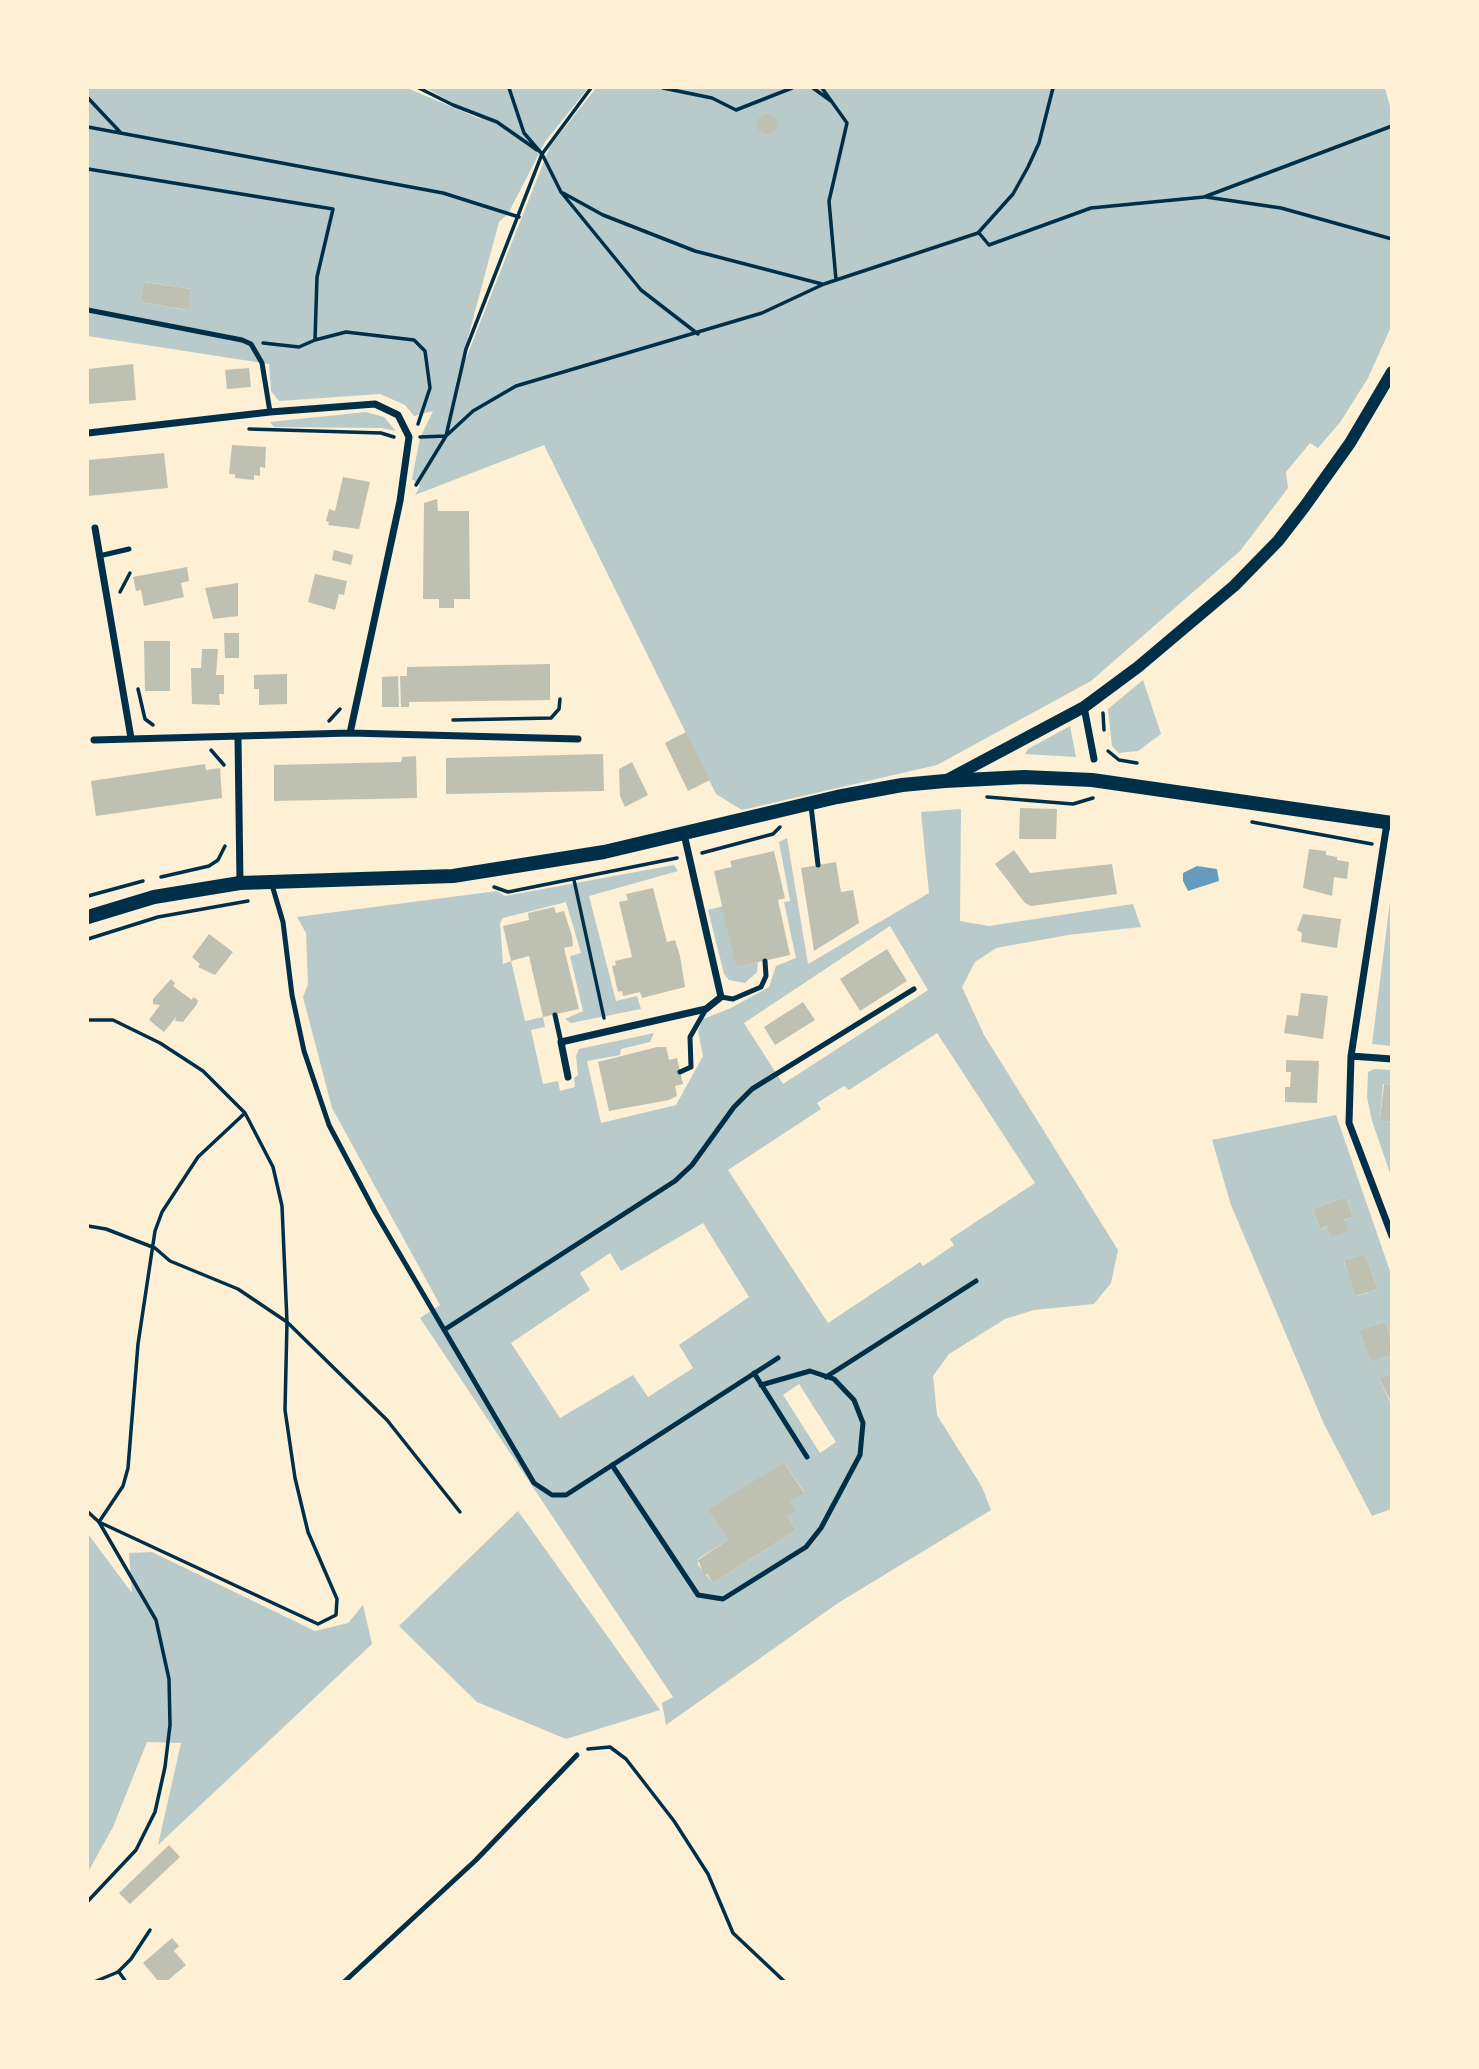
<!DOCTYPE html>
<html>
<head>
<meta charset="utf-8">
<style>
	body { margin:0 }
	#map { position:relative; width:1479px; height:2069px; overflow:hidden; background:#fdf0d5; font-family:Figtree,sans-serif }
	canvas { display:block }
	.frame { position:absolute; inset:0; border:89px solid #fdf0d5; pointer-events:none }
</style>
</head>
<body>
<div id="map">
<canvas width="1479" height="2069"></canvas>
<div class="frame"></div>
</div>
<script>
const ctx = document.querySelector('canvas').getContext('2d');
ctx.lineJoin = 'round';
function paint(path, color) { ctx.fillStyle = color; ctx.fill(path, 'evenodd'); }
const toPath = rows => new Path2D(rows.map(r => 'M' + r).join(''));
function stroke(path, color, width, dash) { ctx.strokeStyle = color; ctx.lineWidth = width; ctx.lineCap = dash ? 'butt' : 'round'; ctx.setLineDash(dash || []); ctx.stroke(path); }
const green = toPath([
	[88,88,407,88,483,120,426,88,588,88,545,142,508,214,499,222,455,386,550,146,596,88,1385,88,1392,114,1391,327,1368,378,1341,421,1318,448,1310,443,1286,472,1288,488,1240,551,1091,681,937,765,742,810,716,794,544,445,415,495,420,486,412,479,420,438,433,411,414,416,405,405,380,394,279,401,271,391,269,364,88,336],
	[145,282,191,289,187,310,141,302],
	[366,412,384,417,396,431,381,428,274,427,270,422],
	[1143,680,1161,734,1138,751,1119,753,1112,746,1108,709],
	[1070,726,1076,757,1025,754,1028,749],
	[961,809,960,921,989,926,1133,904,1141,927,1068,935,996,948,975,962,962,987,984,1035,1118,1250,1111,1283,1094,1304,1034,1310,1005,1319,949,1354,933,1376,937,1415,982,1487,991,1510,838,1603,666,1725,662,1703,673,1697,420,1318,440,1305,332,1108,303,997,308,984,306,933,297,917,497,891,505,896,674,865,678,871,589,896,616,1001,637,996,641,1009,571,1023,565,1019,583,1011,570,956,581,953,566,902,503,918,500,923,503,964,511,961,525,1021,543,1017,545,1027,531,1030,543,1084,558,1081,560,1091,575,1087,574,1078,578,1075,576,1056,579,1049,654,1033,650,1042,621,1049,620,1055,587,1061,601,1123,676,1105,703,1056,698,1031,703,1019,731,1008,769,987,776,966,796,958,784,902,790,901,779,842,787,838,808,964,929,893,921,812],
	[890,926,928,990,783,1084,744,1023],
	[937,1033,1035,1183,950,1239,954,1245,923,1266,920,1262,828,1323,728,1170,821,1109,817,1103,844,1086,849,1090],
	[703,1223,749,1297,679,1345,693,1368,648,1397,633,1375,560,1418,511,1343,590,1290,580,1273,610,1253,621,1271],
	[799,1384,836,1442,820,1453,783,1395],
	[784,1462,804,1492,790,1502,788,1516,796,1530,713,1583,698,1565,698,1559,728,1540,709,1511],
	[1391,894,1391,1046,1372,1044],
	[723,906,736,967,758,962,757,972,745,983,729,980,724,974,708,910],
	[1374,1069,1391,1070,1391,1085,1383,1084,1380,1120,1391,1122,1391,1176,1372,1121,1367,1097,1368,1072],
	[1336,1115,1391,1274,1391,1340,1385,1322,1361,1330,1371,1362,1391,1355,1391,1374,1379,1378,1391,1404,1391,1509,1372,1516,1324,1424,1231,1205,1212,1140],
	[1346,1197,1353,1217,1320,1229,1313,1209],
	[1365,1254,1378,1289,1357,1296,1344,1262],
	[518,1511,660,1710,566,1739,477,1702,399,1626],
	[88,1534,132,1593,129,1553,152,1552,315,1631,348,1623,363,1605,372,1644,158,1845,181,1743,147,1742,113,1827,88,1872]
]);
const water = toPath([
	[1197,866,1217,869,1219,881,1188,891,1183,881,1183,873]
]);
const building = toPath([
	'757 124a10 10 0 1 1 20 0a10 10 0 1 1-20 0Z',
	[144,282,191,289,188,310,141,302],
	[133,364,136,400,88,404,88,369],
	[249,368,251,387,227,389,225,370],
	[232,445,266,447,265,468,260,467,260,476,254,475,254,480,235,478,235,474,229,474],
	[164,453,168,488,88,496,88,460],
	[343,477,370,482,359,529,328,525,329,522,326,521,329,509,335,511],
	[437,499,438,511,469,511,470,599,454,599,454,608,439,608,439,599,423,599,424,503],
	[334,550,353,555,351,565,332,560],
	[187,567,189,581,181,583,184,597,144,606,141,590,136,591,133,577],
	[315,574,347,581,344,595,339,594,335,610,308,602],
	[238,583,238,616,213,619,205,588],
	[224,633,239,633,239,658,225,658],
	[144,641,170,641,170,691,145,691],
	[202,649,218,649,216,675,224,675,224,694,219,694,220,705,192,704,191,668,201,668],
	[550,664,550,700,409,702,409,707,401,707,400,676,407,676,407,667],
	[287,674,287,704,259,705,259,689,254,689,254,675],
	[398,676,399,707,382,707,382,677],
	[686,732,710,780,688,791,665,743],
	[603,754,604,791,446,794,446,758],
	[416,756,417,798,274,801,274,765,401,762,402,757],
	[632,762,648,795,625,807,620,796,619,769],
	[205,764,206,770,220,768,222,798,96,816,91,781],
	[1020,808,1057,809,1056,839,1019,839],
	[1309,849,1326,851,1326,855,1337,857,1337,860,1349,862,1347,879,1334,877,1332,896,1303,888],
	[1014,850,1030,873,1112,864,1117,894,1031,906,1025,903,995,864],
	[774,851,785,898,778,900,790,955,736,967,714,871,732,867,730,861],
	[836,862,841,892,853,890,859,923,814,951,801,868],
	[653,888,667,942,675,940,680,956,685,987,642,998,640,992,623,996,622,991,618,992,612,966,616,965,615,961,632,957,619,902,628,900,626,894],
	[554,907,556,913,564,911,572,936,573,946,564,948,579,1009,543,1017,529,956,511,961,503,926,529,920,528,913],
	[1303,914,1341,919,1337,948,1301,942,1302,933,1297,930],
	[209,934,233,952,215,975,198,967,200,964,192,957],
	[887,949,907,981,860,1011,840,979],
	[171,979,175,983,173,986,192,1000,193,997,198,1000,197,1004,183,1022,175,1021,176,1017,164,1032,149,1020,160,1005,153,1004,153,999],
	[1301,993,1328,996,1323,1039,1284,1033,1287,1015,1298,1016],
	[803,1002,815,1020,775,1045,764,1027],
	[657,1047,666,1047,669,1060,677,1058,683,1084,675,1086,677,1096,669,1100,609,1111,598,1062],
	[1286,1060,1319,1061,1317,1103,1285,1102,1285,1087,1290,1087,1291,1072,1286,1072],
	[1384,1084,1391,1085,1391,1122,1380,1120],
	[1346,1197,1353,1217,1344,1220,1348,1231,1331,1237,1327,1226,1320,1229,1313,1209],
	[1365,1254,1378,1289,1356,1296,1344,1261],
	[1385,1322,1391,1340,1391,1355,1371,1362,1360,1330],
	[1391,1374,1391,1402,1379,1378],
	[784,1462,804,1493,790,1502,796,1511,788,1516,796,1530,713,1583,707,1574,704,1575,698,1560,728,1540,708,1510],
	[169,1845,180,1857,130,1904,119,1893],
	[172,1938,179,1946,174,1951,186,1965,166,1982,159,1982,143,1963]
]);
const path = toPath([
	[419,88,453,105,497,122,537,150],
	[509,88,524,133,542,154,561,192,641,290,698,334],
	[663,88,712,98,736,110,792,88],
	[813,88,831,101],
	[822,88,847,123,829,201,836,280],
	[88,98,120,132],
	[88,127,443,193,519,217],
	[88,169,333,209,317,277,315,340,299,347,263,343],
	[563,193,603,215,695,251,822,284],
	[1206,197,1281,208,1392,239],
	[979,233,989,245,1091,208,1204,197,1392,126],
	[315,340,346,332,414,340,425,351,430,388,418,424],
	[249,429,381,433,394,437],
	[446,436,473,411,516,386,762,313,824,284,978,233,1013,194,1028,167,1039,143,1053,88],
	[420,437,446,436],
	[416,485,446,436,466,349,542,154,591,88],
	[120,592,130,573],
	[138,689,145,719,153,725],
	[1103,713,1104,730],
	[453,720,551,718,559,709,560,699],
	[329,721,340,709],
	[211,750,224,765],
	[1108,751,1119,760,1137,763],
	[987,797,1073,804,1093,798],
	[1252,822,1372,844],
	[702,853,773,834,780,827],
	[161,877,209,866,218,860,225,846],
	[574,880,604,1018],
	[494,887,508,892,677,858],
	[88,896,143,881],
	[88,939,158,917,248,901],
	[88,1020,113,1020,160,1043,203,1071,245,1113,273,1167,282,1206,287,1322,285,1410,295,1478,308,1532,337,1599,336,1615,318,1624,99,1522,123,1486,128,1468,138,1344,155,1231,162,1212,198,1157,245,1113],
	[88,1226,106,1229,155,1248,170,1261,238,1289,287,1322,387,1420,460,1512],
	[88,1512,99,1522,156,1620,169,1679,170,1725,165,1767,155,1812,136,1850,88,1901],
	[588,1749,610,1747,626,1759,674,1821,708,1874,733,1933,785,1982],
	[119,1972,126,1982],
	[94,1982,118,1972,131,1959,150,1930]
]);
const service = toPath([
	[88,310,242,340,251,344,262,363,270,412],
	[99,556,129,549],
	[811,806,818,865],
	[272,885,283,922,292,995,304,1051,329,1125,375,1212,534,1483,552,1495,566,1495,778,1358],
	[721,997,733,999,761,987,766,976,765,961],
	[555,1015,561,1042],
	[680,1072,691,1067,690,1037,706,1009],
	[444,1330,675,1181,692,1165,734,1107,752,1089,914,989],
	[754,1373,807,1457],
	[826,1377,976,1281],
	[612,1465,698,1595,723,1599,806,1547,821,1528,860,1455,863,1423,854,1400,834,1379,810,1371,761,1385],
	[344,1982,476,1860,577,1755]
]);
const minor = toPath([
	[88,433,270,412,375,404,398,415,409,437,400,501,350,733],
	[95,528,131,738],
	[1084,707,1094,759],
	[238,738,240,883],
	[94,740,350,733,578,739],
	[1387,823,1351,1056,1349,1123,1392,1236],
	[1351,1056,1392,1059],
	[568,1077,561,1042,706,1009,721,997,684,834]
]);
const tertiary = toPath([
	[945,781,1084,707,1138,667,1234,586,1278,541,1305,506,1350,443,1392,372]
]);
const secondary = toPath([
	[88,917,154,897,240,883,453,876,604,852,837,797,902,785,945,781,1024,777,1092,780,1392,823]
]);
paint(green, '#b9caca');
paint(water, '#669bbc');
paint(building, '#bec0b2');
stroke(path, '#003049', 3.5);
stroke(service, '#003049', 5);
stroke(minor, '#003049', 7);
stroke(tertiary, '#003049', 12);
stroke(secondary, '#003049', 14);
</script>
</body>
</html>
